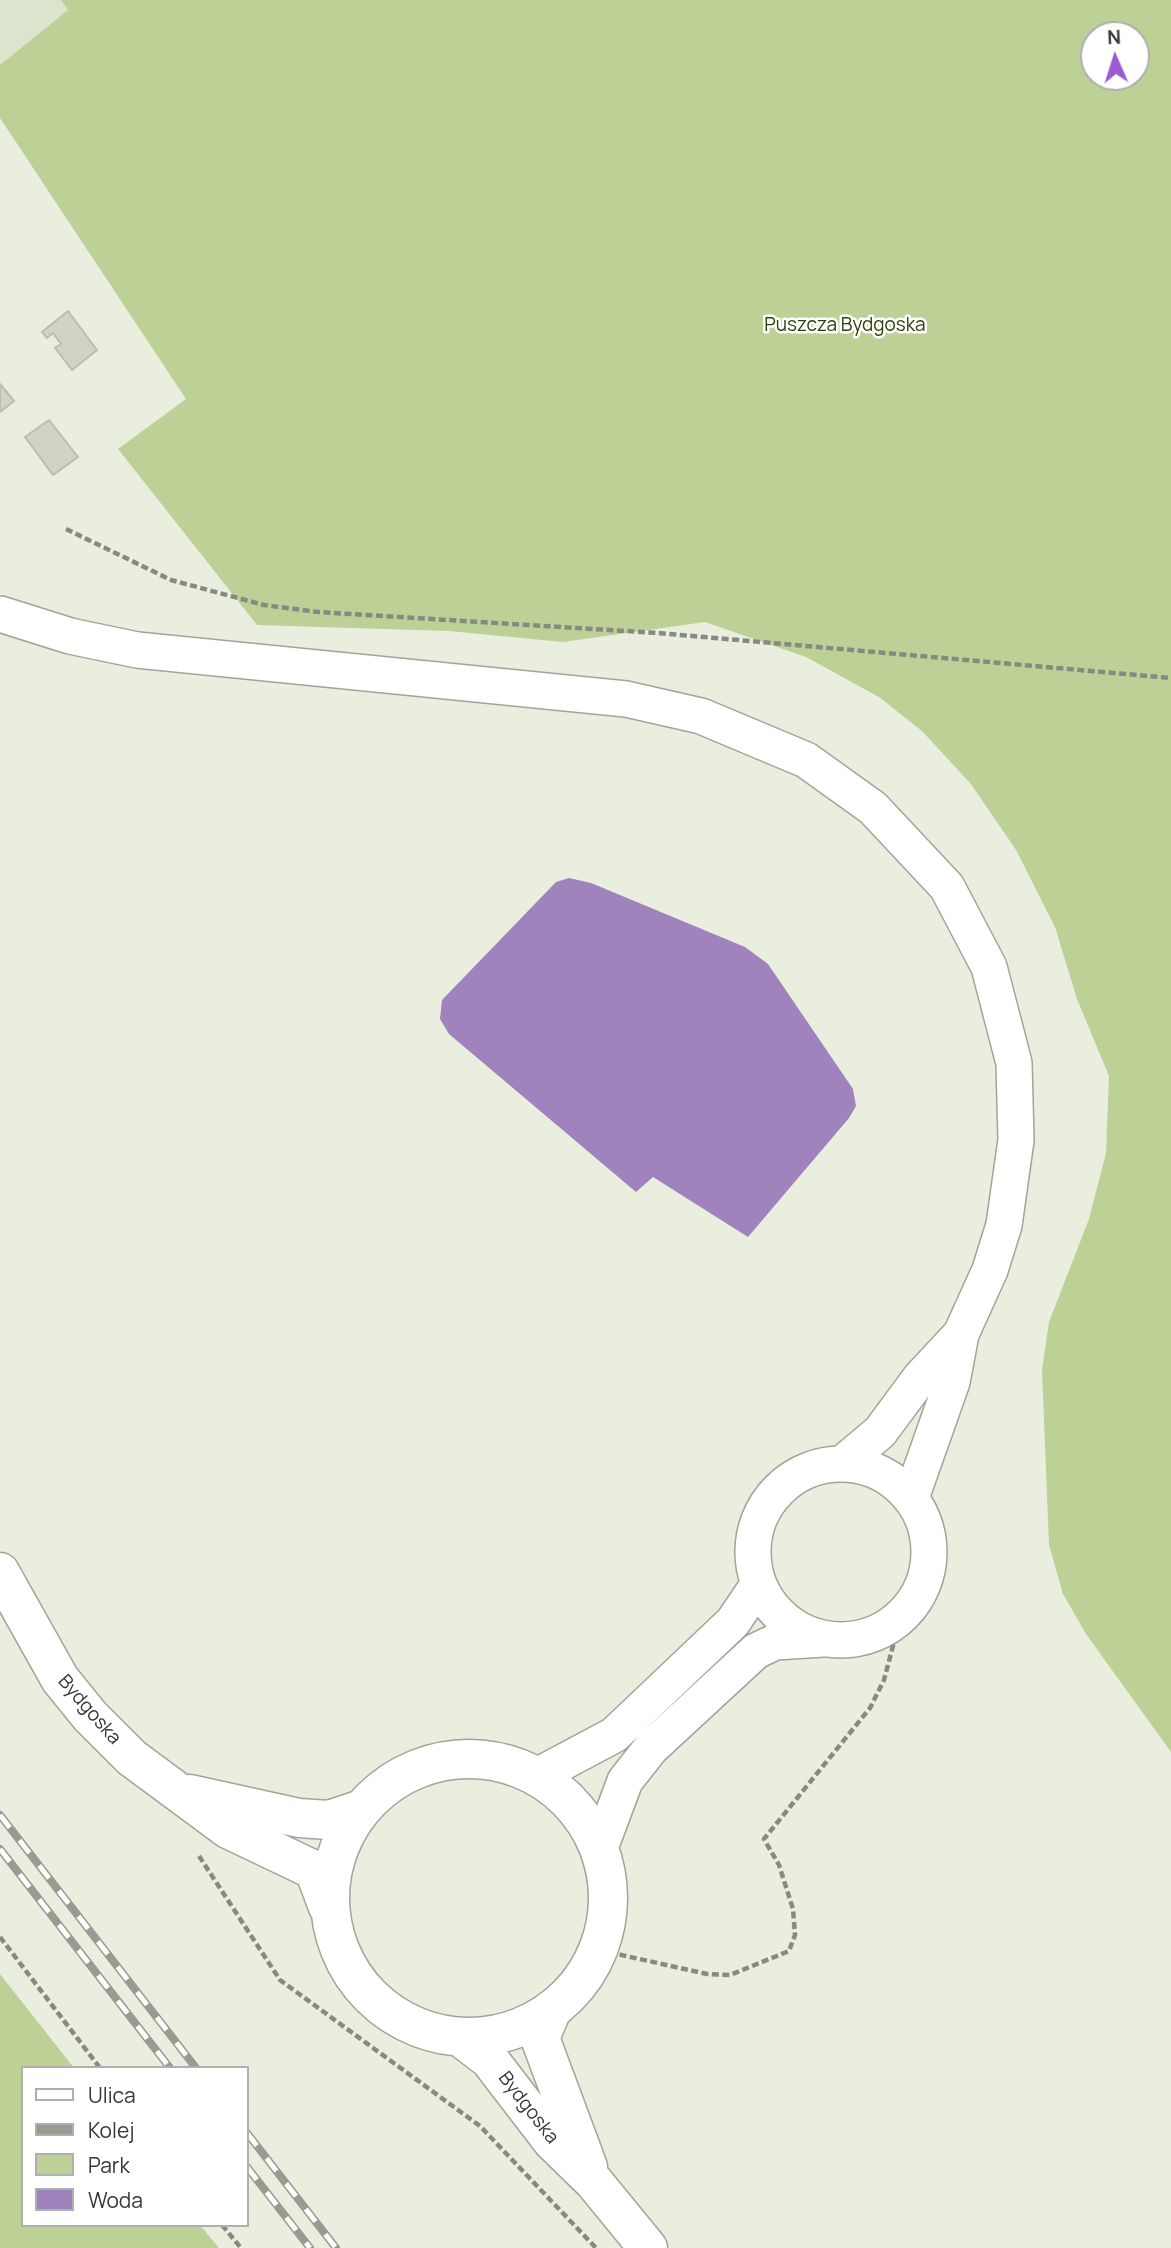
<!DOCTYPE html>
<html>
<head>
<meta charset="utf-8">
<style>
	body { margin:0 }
	#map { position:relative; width:1171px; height:2248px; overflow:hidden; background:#e9eedf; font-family:Manrope,sans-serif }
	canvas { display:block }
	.legend { position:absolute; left:21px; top:2066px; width:228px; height:161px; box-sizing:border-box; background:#fff; border:2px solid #afafad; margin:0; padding:9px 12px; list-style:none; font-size:21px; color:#363832 }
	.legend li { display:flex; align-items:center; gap:14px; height:35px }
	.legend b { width:35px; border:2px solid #afafad }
	.north { position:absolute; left:1080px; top:21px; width:70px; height:70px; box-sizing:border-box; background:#fff; border:2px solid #afafad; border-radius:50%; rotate:357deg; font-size:19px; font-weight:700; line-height:28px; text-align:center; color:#363832 }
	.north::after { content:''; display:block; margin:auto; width:24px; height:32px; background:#9b5bd1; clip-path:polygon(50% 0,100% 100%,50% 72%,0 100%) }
</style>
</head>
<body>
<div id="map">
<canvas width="1171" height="2248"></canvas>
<ul class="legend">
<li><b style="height:9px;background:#fff"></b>Ulica</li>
<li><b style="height:9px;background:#979b90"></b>Kolej</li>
<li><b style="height:19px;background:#bdd095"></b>Park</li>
<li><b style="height:19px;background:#a083bd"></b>Woda</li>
</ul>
<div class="north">N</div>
</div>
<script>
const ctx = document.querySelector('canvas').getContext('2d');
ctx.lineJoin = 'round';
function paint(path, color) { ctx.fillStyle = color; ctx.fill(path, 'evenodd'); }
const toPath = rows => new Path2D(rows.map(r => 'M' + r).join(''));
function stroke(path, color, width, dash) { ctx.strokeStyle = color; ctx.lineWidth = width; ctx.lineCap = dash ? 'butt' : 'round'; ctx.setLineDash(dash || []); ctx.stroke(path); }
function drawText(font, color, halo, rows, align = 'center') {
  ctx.font = font + ' Manrope,sans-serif'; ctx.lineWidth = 5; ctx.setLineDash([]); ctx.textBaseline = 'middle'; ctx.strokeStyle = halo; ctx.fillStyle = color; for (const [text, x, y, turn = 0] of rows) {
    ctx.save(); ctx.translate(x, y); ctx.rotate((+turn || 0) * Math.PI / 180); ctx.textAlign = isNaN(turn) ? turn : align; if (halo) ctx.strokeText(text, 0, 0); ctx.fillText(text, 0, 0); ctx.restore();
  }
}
const built = toPath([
	[0,0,61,0,68,10,0,65]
]);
const green = toPath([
	[61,0,1171,0,1171,1752,1086,1634,1063,1594,1049,1545,1042,1370,1049,1322,1089,1219,1106,1153,1109,1076,1077,999,1055,927,1016,850,971,784,922,731,879,697,806,657,705,622,563,642,449,631,257,625,118,449,186,399,0,118,0,65,68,10],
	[1094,35,1136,35,1136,77,1094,77],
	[0,1974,74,2068,23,2068,23,2225,200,2225,219,2248,0,2248]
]);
const water = toPath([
	[569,878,591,883,745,947,768,964,853,1089,856,1106,849,1118,748,1237,653,1177,636,1192,449,1034,440,1019,442,1000,556,882]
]);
const building = toPath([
	[68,311,97,350,72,370,55,348,61,344,53,333,47,338,42,332,68,311],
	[0,384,14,401,0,412,0,384],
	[49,420,78,457,53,475,25,437,49,420]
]);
const path = toPath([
	[66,529,171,580,264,605,318,612,658,633,1171,678],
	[199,1856,280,1980,480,2126,596,2248],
	[0,1937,100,2068],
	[599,1950,707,1974,730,1975,789,1951,795,1935,793,1909,779,1865,764,1839,870,1708,884,1680,893,1646,892,1624],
	[222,2225,241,2248]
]);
const street = toPath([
	[0,614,70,636,137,650,626,699,701,716,806,760,873,808,947,887,989,967,1014,1063,1016,1140,1004,1225,990,1270,961,1334,952,1382,911,1498],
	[843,1463,880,1432,920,1378,961,1334],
	'753 1552a88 88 0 1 1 176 0a88 88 0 1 1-176 0Z',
	[537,1776,614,1735,733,1622,758,1585],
	[600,1848,625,1781,651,1748,756,1651,775,1642,823,1639]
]);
const primary = toPath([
	[0,1572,60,1679,90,1716,132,1758,228,1829,314,1870,328,1907],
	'330 1898a139 139 0 1 1 278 0a139 139 0 1 1-278 0Z',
	[190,1794,299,1818,329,1820,362,1809],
	[551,2012,540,2038,588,2167],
	[460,2037,489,2059,552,2141,594,2182,648,2248]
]);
const rail = toPath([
	[0,1815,196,2068],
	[0,1849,170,2068],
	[247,2133,336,2248],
	[247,2167,310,2248]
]);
const parkNames = [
	["Puszcza Bydgoska",845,326]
];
const streetNames = [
	["Bydgoska",89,1710,49],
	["Bydgoska",528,2108,52]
];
paint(built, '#dce4ce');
paint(green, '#bdd095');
paint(water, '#a083bd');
paint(building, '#cfd4c6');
stroke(building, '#b9beaf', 2);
stroke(street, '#a1a598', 38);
stroke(primary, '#a1a598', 41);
stroke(path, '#878a80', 4.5, [7, 3.5]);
stroke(street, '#fff', 35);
stroke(primary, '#fff', 38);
stroke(rail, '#979b90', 8);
stroke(rail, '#fff', 5, [16]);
drawText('19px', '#313e0d', '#fff', parkNames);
drawText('19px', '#363832', '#fff', streetNames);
</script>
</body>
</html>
